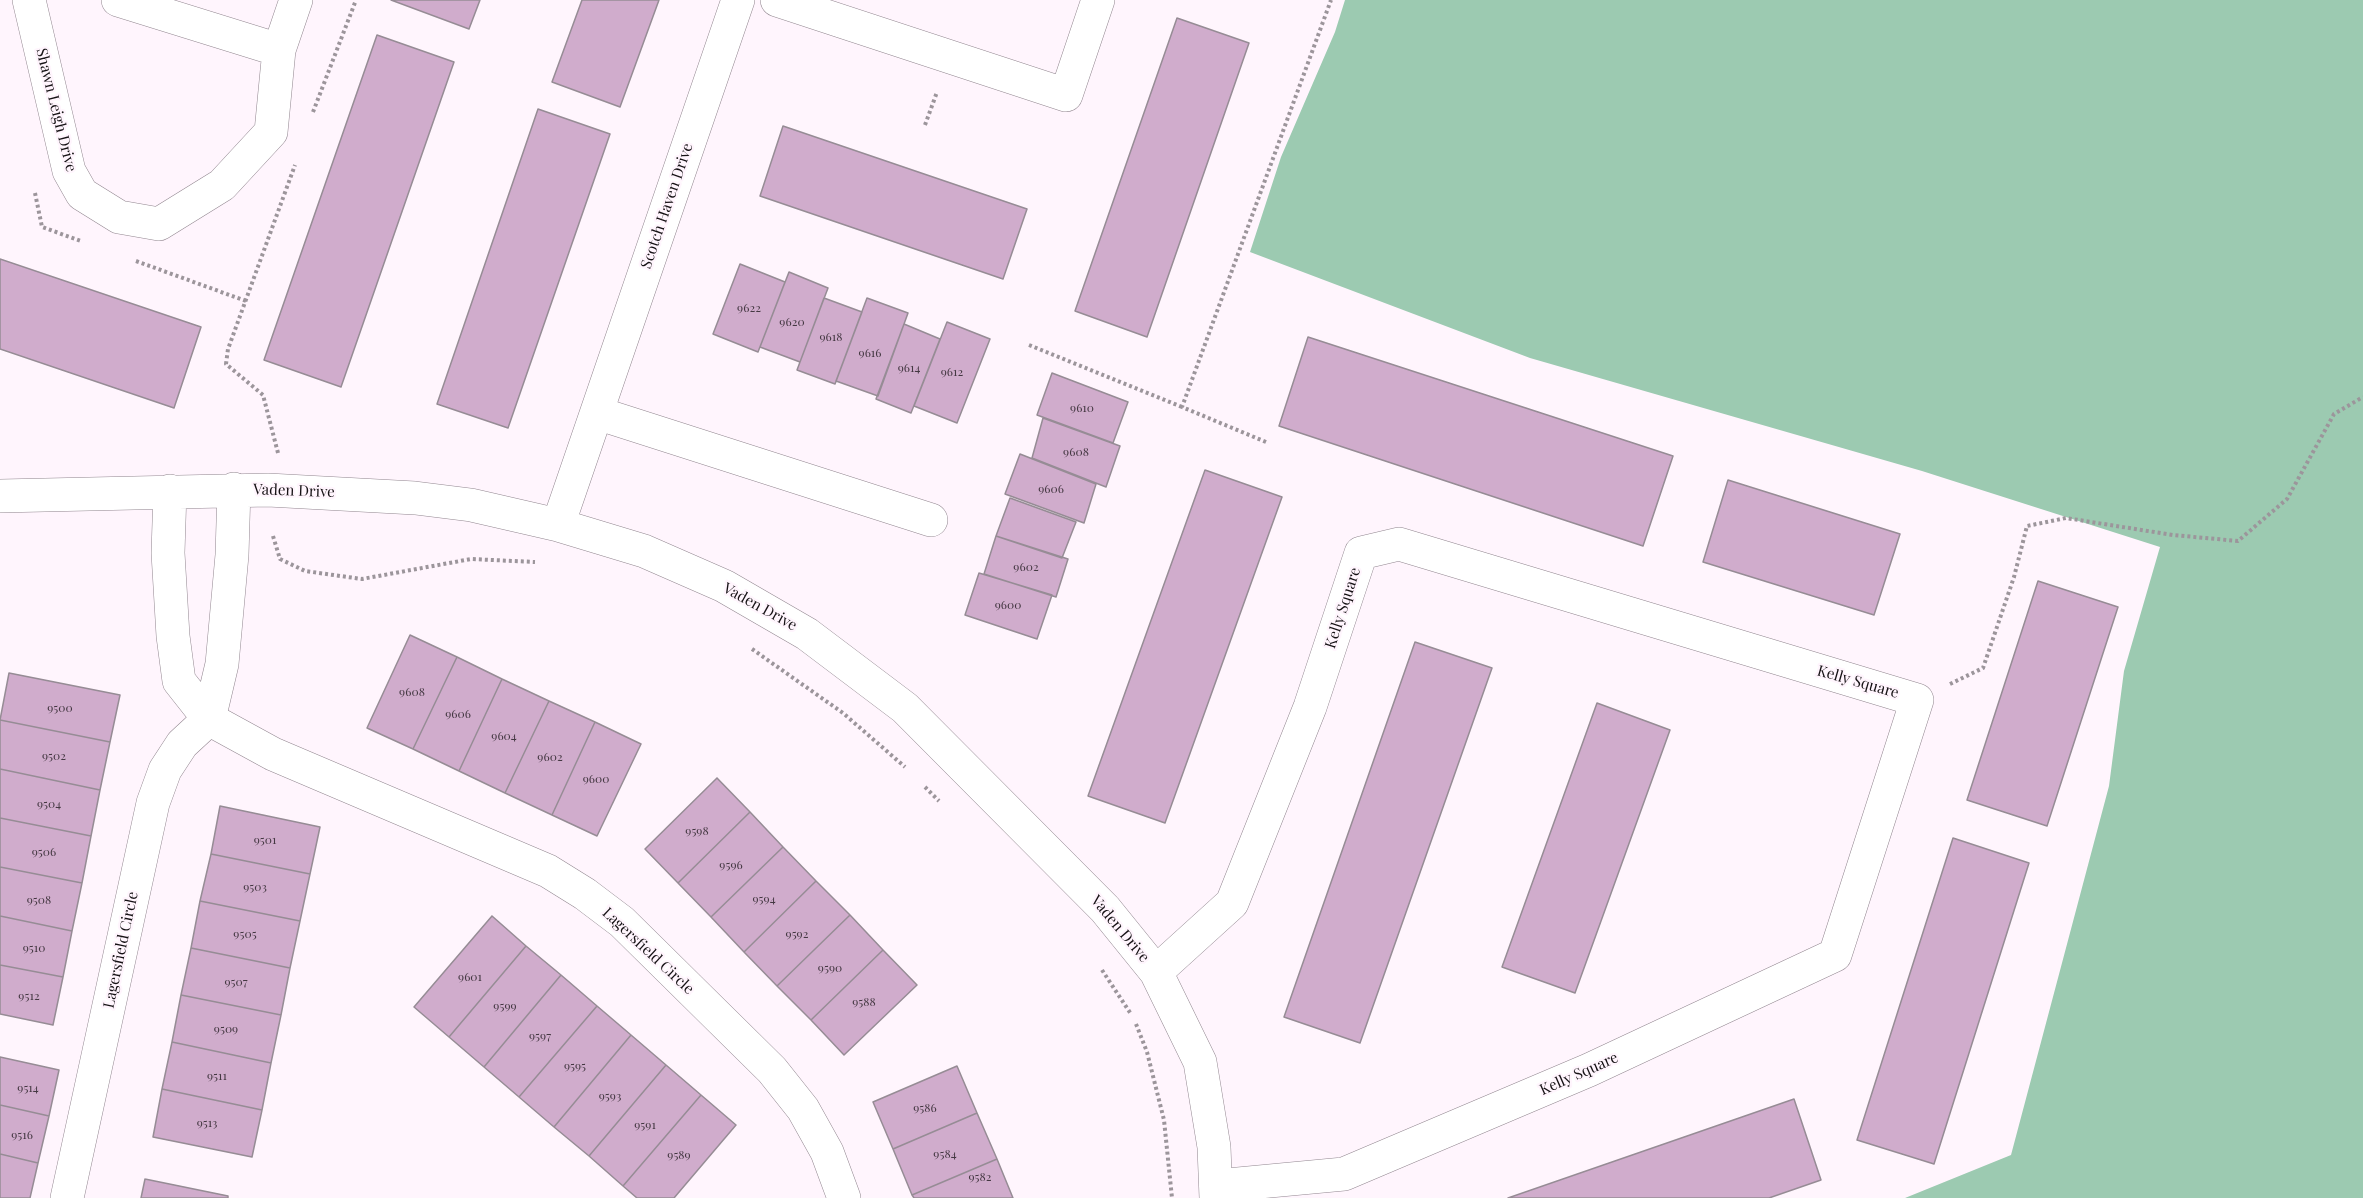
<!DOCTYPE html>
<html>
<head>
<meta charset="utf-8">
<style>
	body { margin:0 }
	canvas { display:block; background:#fff5fd }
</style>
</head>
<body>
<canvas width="2363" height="1198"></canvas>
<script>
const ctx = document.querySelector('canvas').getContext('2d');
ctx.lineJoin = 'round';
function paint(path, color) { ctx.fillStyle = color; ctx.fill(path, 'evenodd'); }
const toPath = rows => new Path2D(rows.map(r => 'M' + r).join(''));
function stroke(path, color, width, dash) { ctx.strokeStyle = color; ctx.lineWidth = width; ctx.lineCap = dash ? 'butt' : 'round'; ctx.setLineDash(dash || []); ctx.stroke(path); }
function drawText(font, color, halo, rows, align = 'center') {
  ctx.font = font + ' "Playfair Display",serif'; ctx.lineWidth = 4.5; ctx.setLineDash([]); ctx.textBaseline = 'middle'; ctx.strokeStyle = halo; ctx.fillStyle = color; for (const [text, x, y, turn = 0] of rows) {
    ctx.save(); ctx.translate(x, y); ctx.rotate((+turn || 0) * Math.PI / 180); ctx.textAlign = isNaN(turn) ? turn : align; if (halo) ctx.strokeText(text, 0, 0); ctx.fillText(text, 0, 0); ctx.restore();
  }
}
const forest = toPath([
	[1345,0,2363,0,2363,1198,1905,1198,2011,1155,2109,786,2124,671,2160,547,1922,471,1530,358,1250,252,1281,157,1335,32]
]);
const building = toPath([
	[391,0,480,0,469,29,391,0],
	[582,0,659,0,620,107,552,82,582,0],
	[1177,18,1249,43,1147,337,1075,311,1177,18],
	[377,35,454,62,341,387,264,360,377,35],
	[538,109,610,134,508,428,437,404,538,109],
	[783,126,1027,209,1003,279,760,196,783,126],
	[0,259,201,327,174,408,0,349,0,259],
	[740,264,785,282,758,352,713,334,740,264],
	[789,272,828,288,800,362,760,347,789,272],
	[824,298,862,312,835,384,797,370,824,298],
	[867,298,908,313,878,396,836,381,867,298],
	[947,322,990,339,957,423,914,406,947,322],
	[904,324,940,339,911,413,876,399,904,324],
	[1308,337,1673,456,1643,546,1279,426,1308,337],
	[1052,373,1128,402,1113,443,1037,415,1052,373],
	[1043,418,1120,446,1106,487,1032,458,1043,418],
	[1020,454,1096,484,1084,523,1005,494,1020,454],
	[1205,470,1282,497,1165,823,1088,796,1205,470],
	[1728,480,1900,534,1874,615,1703,562,1728,480],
	[1010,498,1076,522,1062,558,996,536,1010,498],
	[996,536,1068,559,1056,597,984,574,996,536],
	[979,573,1052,595,1037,639,965,615,979,573],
	[2038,581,2118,607,2047,826,1967,800,2038,581],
	[410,635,457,657,413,749,367,728,410,635],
	[1415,642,1492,668,1360,1043,1284,1017,1415,642],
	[457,657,502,679,459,771,413,749,457,657],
	[9,673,120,695,110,742,0,720,9,673],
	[502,679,549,701,505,793,459,771,502,679],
	[549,701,595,722,552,815,505,793,549,701],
	[1597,703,1670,730,1575,993,1502,967,1597,703],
	[0,720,110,742,100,790,0,769,0,720],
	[595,722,641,744,597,836,552,815,595,722],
	[0,769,100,790,91,836,0,818,0,769],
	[717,778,750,812,678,883,645,849,717,778],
	[220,806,320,827,310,874,211,854,220,806],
	[750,812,783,847,711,917,678,883,750,812],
	[0,818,91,836,82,883,0,867,0,818],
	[1953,838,2029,863,1934,1164,1857,1140,1953,838],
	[783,847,816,881,744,952,711,917,783,847],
	[211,854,310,874,300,921,200,901,211,854],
	[0,867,82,883,72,931,0,916,0,867],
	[816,881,850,915,777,986,744,952,816,881],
	[200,901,300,921,290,968,191,948,200,901],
	[850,915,883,950,811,1020,777,986,850,915],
	[0,916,72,931,63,977,0,965,0,916],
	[492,916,526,946,449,1037,414,1007,492,916],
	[526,946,561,975,484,1067,449,1037,526,946],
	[191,948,290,968,281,1015,181,995,191,948],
	[883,950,917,985,844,1055,811,1020,883,950],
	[0,965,63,977,53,1025,0,1014,0,965],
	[561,975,597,1006,519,1097,484,1067,561,975],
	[181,995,281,1015,271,1063,172,1042,181,995],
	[597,1006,631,1035,554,1127,519,1097,597,1006],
	[631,1035,666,1065,589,1156,554,1127,631,1035],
	[172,1042,271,1063,262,1110,162,1089,172,1042],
	[0,1057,59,1070,49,1116,0,1105,0,1057],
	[666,1065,701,1095,623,1186,589,1156,666,1065],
	[957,1066,977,1113,893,1149,873,1102,957,1066],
	[162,1089,262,1110,252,1157,153,1137,162,1089],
	[701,1095,736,1125,674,1198,637,1198,623,1186,701,1095],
	[1794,1099,1821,1180,1769,1198,1508,1198,1794,1099],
	[0,1105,49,1116,38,1163,0,1154,0,1105],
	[977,1113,997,1159,912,1195,893,1149,977,1113],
	[0,1154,38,1163,30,1198,0,1198,0,1154],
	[997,1159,1013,1198,914,1198,912,1195,997,1159],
	[145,1179,228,1196,228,1198,141,1198,145,1179]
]);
const path = toPath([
	[313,112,356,0],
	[925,125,937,92],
	[35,193,42,227,81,241],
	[136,261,246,301],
	[1029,345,1182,407],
	[1266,442,1182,407,1331,0],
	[278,453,263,395,226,364,228,349,295,165],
	[273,536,280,559,305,571,362,579,471,559,535,562],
	[752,649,843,713,905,767],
	[1950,684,1983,668,2014,577,2027,526,2066,518,2173,535,2238,541,2287,499,2334,414,2363,397],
	[925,787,939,801],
	[1102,970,1131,1014],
	[1136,1024,1147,1052,1164,1120,1172,1198]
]);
const minor = toPath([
	[29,0,69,171,82,194,119,217,159,224,222,185,271,132,279,50,118,0],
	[777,0,1066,95,1098,0],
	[279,50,296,0],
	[597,413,931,520],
	[170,491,168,553,173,636,179,681,209,719],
	[0,496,268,490,415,498,471,505,558,525,644,551,724,586,807,634,905,708,1105,909,1156,972,1200,1062,1214,1147,1216,1198],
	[558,525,738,0],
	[209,719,222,664,232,555,234,489],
	[1156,972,1232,903,1310,707,1361,553,1399,544,1917,700,1835,955,1589,1070,1344,1174,1217,1186],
	[67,1198,153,803,165,770,182,744,209,719,273,754,548,871,585,894,622,922,772,1070,803,1109,827,1152,844,1198]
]);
const numberNames = [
	["9622",749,308],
	["9620",792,322],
	["9618",831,337],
	["9616",870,353],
	["9614",909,368],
	["9612",952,372],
	["9610",1082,408],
	["9608",1076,452],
	["9606",1051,489],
	["9602",1026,567],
	["9600",1008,605],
	["9608",412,692],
	["9500",60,708],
	["9606",458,714],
	["9604",504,736],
	["9502",54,756],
	["9602",550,757],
	["9600",596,779],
	["9504",49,804],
	["9598",697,831],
	["9501",265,840],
	["9506",44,852],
	["9596",731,865],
	["9503",255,887],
	["9594",764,899],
	["9508",39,900],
	["9505",245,934],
	["9592",797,934],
	["9510",34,948],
	["9590",830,968],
	["9601",470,977],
	["9507",236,982],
	["9512",29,996],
	["9588",864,1002],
	["9599",505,1006],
	["9509",226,1029],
	["9597",540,1036],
	["9595",575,1066],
	["9511",217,1076],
	["9514",28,1088],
	["9593",610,1096],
	["9586",925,1108],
	["9513",207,1123],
	["9591",645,1125],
	["9516",22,1135],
	["9584",945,1154],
	["9589",679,1155],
	["9582",980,1177]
];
const streetNames = [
	["Shawn Leigh Drive",56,110,76],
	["Scotch Haven Drive",667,206,-71],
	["Vaden Drive",294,491,2],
	["Vaden Drive",760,607,29],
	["Kelly Square",1343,608,-72],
	["Kelly Square",1858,682,16],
	["Vaden Drive",1120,929,50],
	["Lagersfield Circle",121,950,-78],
	["Lagersfield Circle",648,951,43],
	["Kelly Square",1579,1074,-24]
];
paint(forest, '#9ccab1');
paint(building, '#d0accc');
stroke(building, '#968c95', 1.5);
stroke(minor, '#928790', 34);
stroke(path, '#9c959b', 4, [3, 3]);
stroke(minor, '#fff', 33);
drawText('12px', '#443842', null, numberNames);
drawText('15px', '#151114', '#fff5fd', streetNames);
</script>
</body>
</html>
